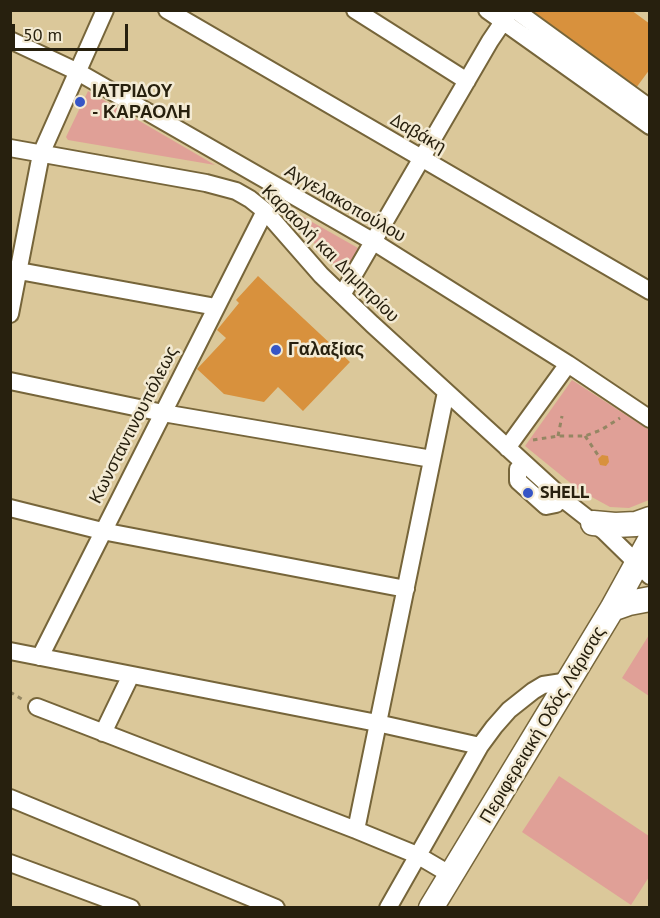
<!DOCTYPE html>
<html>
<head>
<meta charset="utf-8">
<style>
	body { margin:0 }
	#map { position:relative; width:660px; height:918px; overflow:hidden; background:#dbc89a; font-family:"PT Sans",sans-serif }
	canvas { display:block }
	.frame { position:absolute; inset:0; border:12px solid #27200e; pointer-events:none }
	.scale { position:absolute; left:12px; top:24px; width:116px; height:27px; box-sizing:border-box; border:3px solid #27200e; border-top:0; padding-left:8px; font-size:18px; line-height:21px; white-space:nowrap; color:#27200e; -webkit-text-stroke:4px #f3ead3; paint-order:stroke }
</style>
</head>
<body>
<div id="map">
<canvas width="660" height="918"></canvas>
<div class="frame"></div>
<div class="scale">50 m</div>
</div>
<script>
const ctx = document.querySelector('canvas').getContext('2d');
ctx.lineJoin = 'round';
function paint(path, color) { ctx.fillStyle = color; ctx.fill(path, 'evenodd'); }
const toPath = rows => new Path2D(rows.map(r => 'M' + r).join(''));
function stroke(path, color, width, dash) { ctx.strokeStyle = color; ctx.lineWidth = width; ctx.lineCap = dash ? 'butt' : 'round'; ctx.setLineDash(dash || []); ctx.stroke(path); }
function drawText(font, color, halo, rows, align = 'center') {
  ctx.font = font + ' "PT Sans",sans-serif'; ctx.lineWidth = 5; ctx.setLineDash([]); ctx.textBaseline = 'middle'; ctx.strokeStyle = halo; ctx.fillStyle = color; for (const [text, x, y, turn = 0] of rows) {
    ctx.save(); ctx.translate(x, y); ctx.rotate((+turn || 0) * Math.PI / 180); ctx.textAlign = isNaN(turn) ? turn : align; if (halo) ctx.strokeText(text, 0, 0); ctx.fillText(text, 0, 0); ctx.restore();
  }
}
const green = toPath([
	[88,91,215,165,68,140,66,137],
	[275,201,358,248,343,275,343,274],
	[572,380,649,430,649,500,629,508,610,507,579,490,525,446],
	[649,635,650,696,649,696,622,678],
	[559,776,649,836,649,877,631,905,522,832]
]);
const building = toPath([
	[521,10,631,10,650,24,650,69,633,92],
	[258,276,350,362,303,411,278,387,264,402,224,394,197,369,226,338,217,330,239,303,236,300],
	[602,455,608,456,609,462,606,466,600,465,598,459]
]);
const path = toPath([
	[558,436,562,416],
	[585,436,600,458],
	[533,440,558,436,585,436,601,430,620,418],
	[10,692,25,701]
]);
const minor = toPath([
	[167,10,650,291],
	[355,10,467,81],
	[487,10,650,126],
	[515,10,650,108],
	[10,40,78,72,374,242,568,364,650,419],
	[10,148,206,183,236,191,250,199,265,211,321,275,372,324,568,503,605,532,650,576],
	[19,271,216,307],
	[342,295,490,41,511,10],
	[10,314,41,154,105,10],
	[10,381,163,413,432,459],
	[507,448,568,364],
	[518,469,518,481,546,506,556,504],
	[10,508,102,531,406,589],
	[10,651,377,723,480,746],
	[40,657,265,211],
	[37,707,356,830,417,855,451,875],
	[103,733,131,675],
	[10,798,276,908],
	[356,830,446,392],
	[10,863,131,908],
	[388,908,480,746,494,727,509,710,533,691,543,685,569,681]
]);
const highway = toPath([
	[593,523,615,525,636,524,650,519],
	[612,609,629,603,650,599],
	[431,908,612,609,650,540]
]);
const markers = [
	[80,102,6,"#3655c6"],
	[276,350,6,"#3655c6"],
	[528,493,6,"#3655c6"]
];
const poiNames = [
	["ΙΑΤΡΙΔΟΥ",92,92],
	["- ΚΑΡΑΟΛΗ",92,113],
	["Γαλαξίας",288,350],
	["SHELL",540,493]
];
const streetNames = [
	["Δαβάκη",418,134,30],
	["Αγγελακοπούλου",345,204,30],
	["Καραολή και Δημητρίου",330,254,45],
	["Κωνσταντινουπόλεως",134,425,-63],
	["Περιφερειακή Οδός Λάρισας",543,725,-59]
];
paint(green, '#e0a097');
paint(building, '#d8913d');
stroke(minor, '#76653a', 20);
stroke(highway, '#76653a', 27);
stroke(path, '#948663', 3, [4.5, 4.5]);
stroke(minor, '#fff', 16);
stroke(highway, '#fff', 24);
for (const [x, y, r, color] of markers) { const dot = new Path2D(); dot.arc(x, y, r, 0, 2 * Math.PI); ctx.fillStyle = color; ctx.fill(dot); stroke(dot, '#f3ead3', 2); }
drawText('bold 18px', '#27200e', '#f3ead3', poiNames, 'left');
drawText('18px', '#27200e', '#f3ead3', streetNames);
</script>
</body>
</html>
